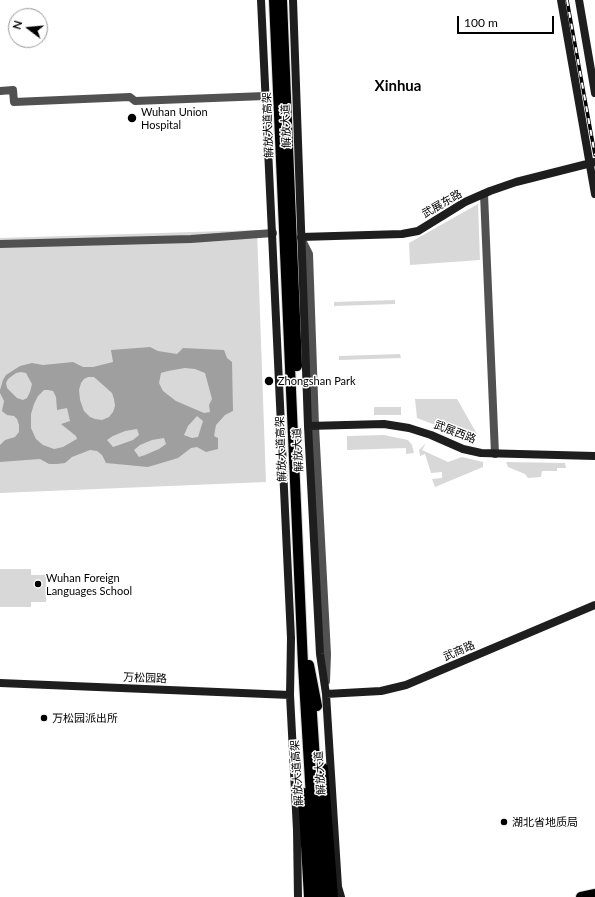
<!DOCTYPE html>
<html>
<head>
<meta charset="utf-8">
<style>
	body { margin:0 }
	#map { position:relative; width:595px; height:897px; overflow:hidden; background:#fff; font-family:Lato,sans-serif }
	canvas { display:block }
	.north { position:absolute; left:8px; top:8px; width:40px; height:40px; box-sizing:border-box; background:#fff; border:1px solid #999; border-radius:50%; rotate:286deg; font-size:11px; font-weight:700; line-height:16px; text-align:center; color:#000 }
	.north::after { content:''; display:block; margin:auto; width:14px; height:18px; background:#000; clip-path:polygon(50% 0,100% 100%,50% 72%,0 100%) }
	.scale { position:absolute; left:457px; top:16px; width:97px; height:18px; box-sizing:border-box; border:2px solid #000; border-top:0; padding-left:5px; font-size:12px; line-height:14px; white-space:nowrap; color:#000; -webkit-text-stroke:3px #fff; paint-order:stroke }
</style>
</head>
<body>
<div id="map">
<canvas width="595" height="897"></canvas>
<div class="north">N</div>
<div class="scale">100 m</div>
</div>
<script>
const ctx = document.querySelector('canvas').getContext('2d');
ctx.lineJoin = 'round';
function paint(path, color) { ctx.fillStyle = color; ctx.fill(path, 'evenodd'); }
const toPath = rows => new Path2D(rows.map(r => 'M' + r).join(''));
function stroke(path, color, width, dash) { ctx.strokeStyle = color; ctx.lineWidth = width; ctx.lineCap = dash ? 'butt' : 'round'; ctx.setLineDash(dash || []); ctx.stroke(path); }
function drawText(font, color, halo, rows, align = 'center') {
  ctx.font = font + ' Lato,"Noto Sans SC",sans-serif'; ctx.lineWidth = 3; ctx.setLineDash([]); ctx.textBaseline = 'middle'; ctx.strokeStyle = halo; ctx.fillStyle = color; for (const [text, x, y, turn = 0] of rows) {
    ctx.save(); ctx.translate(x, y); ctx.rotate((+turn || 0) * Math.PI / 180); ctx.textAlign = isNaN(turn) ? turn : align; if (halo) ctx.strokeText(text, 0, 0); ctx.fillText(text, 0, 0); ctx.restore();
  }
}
const green = toPath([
	[478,204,480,260,410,265,409,243],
	[257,230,266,482,0,493,0,238],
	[395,300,395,304,334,306,334,302],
	[400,354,401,358,339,360,339,356],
	[415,399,457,399,477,434,472,439,417,418],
	[374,407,401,407,401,415,374,415],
	[384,435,408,440,412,445,414,453,406,454,406,448,347,450,347,436],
	[426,443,422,450,448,462,462,457,483,462,483,467,435,487,432,479,442,478,442,472,431,473,425,454,420,456,419,450],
	[506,462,565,463,566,468,557,468,557,471,542,471,541,477,528,478,525,474,508,467],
	[31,569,31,575,46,575,46,602,31,602,31,607,0,607,0,569]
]);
const water = toPath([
	[150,347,158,351,177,354,183,348,224,350,227,358,232,362,233,411,225,415,216,425,214,436,218,438,218,449,206,452,197,447,191,448,178,458,148,467,106,463,102,455,97,451,90,450,72,457,65,463,57,464,49,464,40,459,0,462,0,445,5,440,15,437,19,432,19,425,17,419,14,416,7,415,2,411,4,401,0,393,0,390,3,380,6,375,20,366,32,363,43,365,73,362,83,367,93,367,113,362,111,350],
	[185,368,195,369,205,373,212,399,209,405,210,412,204,413,176,401,163,391,159,383,161,373,168,371],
	[21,372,26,373,32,384,30,392,27,398,23,400,17,398,7,388,6,383,8,379,16,373],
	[88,377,94,377,112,393,114,399,115,406,113,412,109,417,102,420,95,419,90,417,84,411,80,400,79,390,81,383,84,379],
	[44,390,48,390,53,391,56,397,57,410,67,408,70,421,61,424,76,436,77,439,75,440,63,447,54,449,43,445,36,439,31,428,31,414,34,404,38,396],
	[197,416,203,421,198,437,192,438,184,435,188,426],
	[137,429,139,435,133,440,119,445,113,447,107,440,113,436,125,431],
	[164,438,166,444,159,449,145,455,139,457,134,450,140,445,152,440]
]);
const street = toPath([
	[0,91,13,90,14,102,130,97,135,101,265,96],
	[484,194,495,454],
	[301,238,309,254,315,426,327,654,326,681],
	[0,244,191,239,273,233]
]);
const secondary = toPath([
	[261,0,291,638,290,695,297,830,298,897],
	[293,0,308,426,320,654,326,694,338,887,341,897],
	[561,0,595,194],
	[579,0,595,93],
	[301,237,402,234,418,231,465,202,490,191,516,182,595,162],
	[308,426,384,424,409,428,431,435,463,449,481,453,595,456],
	[0,683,290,695],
	[326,694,381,691,406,685,595,605]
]);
const primary = toPath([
	[274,0,303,665,317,897],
	[282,0,297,366],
	[309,665,317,706],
	[311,699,324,897],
	[323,768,333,897],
	[303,793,309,897],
	[581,897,595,894]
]);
const rail = toPath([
	[567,0,595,155]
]);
const markers = [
	[132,118,5,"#000"],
	[269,381,5,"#000"],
	[38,584,4,"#000"],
	[44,718,4,"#000"],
	[504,822,4,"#000"]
];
const poiNames = [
	["Wuhan Union",141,112],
	["Hospital",141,125],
	["Zhongshan Park",278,381],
	["Wuhan Foreign",46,578],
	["Languages School",46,591],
	["万松园派出所",52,718],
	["湖北省地质局",512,822]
];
const streetNames = [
	["解放大道高架",268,125,-92],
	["解放大道",286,126,-92],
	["武展东路",442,204,-30],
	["武展西路",455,432,21],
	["解放大道高架",281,449,-92],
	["解放大道",298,450,-93],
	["武商路",459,651,-23],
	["万松园路",145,678,2],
	["解放大道高架",297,773,-94],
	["解放大道",320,773,-94]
];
const districtNames = [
	["Xinhua",398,86]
];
paint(green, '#d8d8d8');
paint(water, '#9f9f9f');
stroke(primary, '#dbdbdb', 12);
stroke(street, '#515151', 8);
stroke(secondary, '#1e1e1e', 8);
stroke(primary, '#000', 10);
stroke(rail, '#000', 3.5);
stroke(rail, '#fff', 2, [6]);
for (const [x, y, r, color] of markers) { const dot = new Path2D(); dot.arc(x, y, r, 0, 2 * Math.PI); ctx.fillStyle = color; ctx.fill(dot); stroke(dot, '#fff', 1.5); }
drawText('11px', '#000', '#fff', poiNames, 'left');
drawText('11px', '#000', '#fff', streetNames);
drawText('bold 15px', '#000', '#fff', districtNames);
</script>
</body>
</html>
